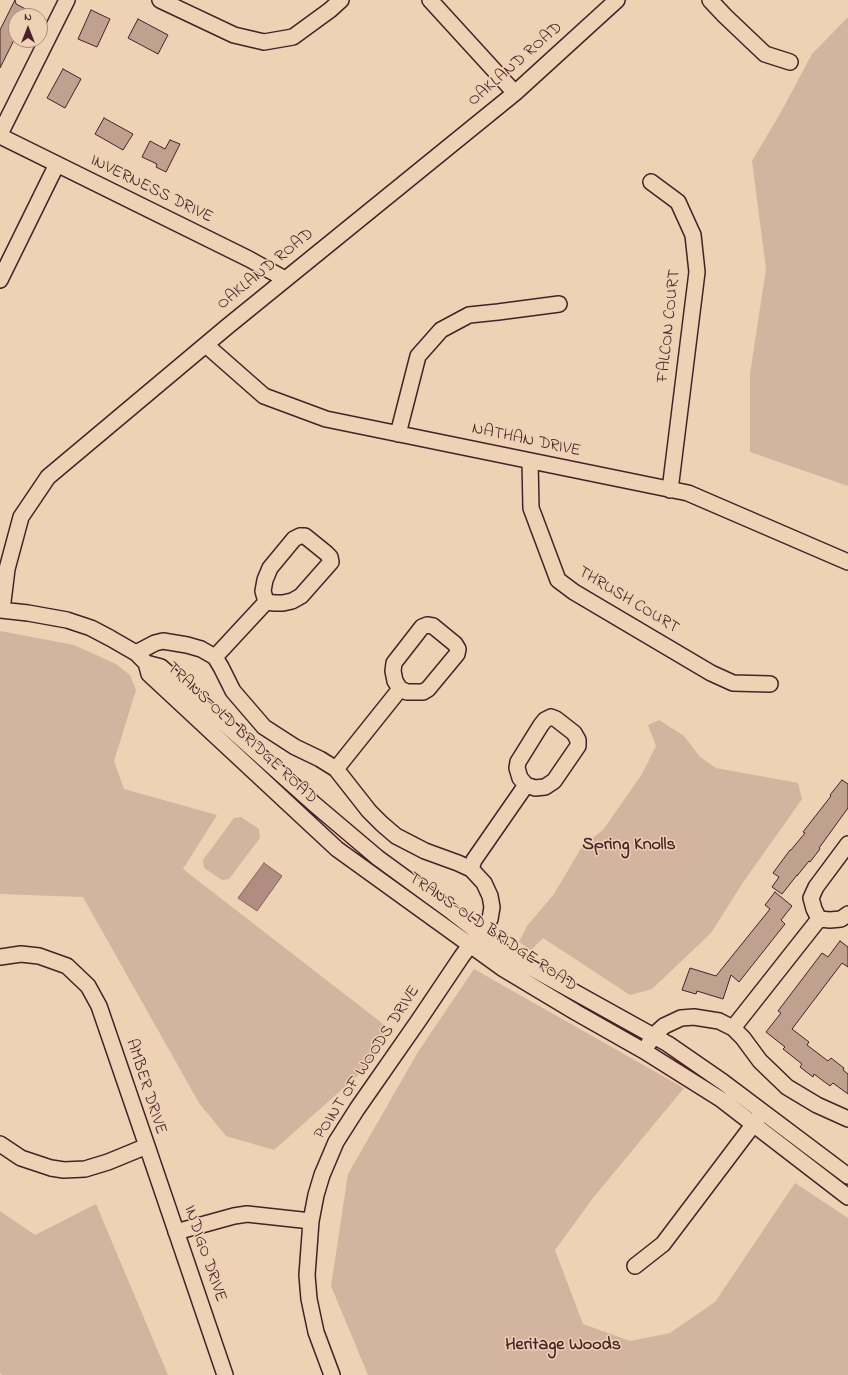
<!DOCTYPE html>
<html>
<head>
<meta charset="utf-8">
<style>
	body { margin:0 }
	#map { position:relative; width:848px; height:1375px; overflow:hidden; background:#eed2b4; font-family:"Indie Flower",sans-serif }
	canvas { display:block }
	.north { position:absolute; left:8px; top:8px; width:40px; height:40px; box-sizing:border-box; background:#eed2b4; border:1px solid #ac8a7d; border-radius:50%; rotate:0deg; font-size:11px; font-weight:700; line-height:16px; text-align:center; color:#4a1f2b }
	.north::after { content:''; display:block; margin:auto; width:14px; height:18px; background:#4a1f2b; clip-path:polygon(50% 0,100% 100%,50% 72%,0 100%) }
</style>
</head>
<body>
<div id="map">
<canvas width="848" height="1375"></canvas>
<div class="north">N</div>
</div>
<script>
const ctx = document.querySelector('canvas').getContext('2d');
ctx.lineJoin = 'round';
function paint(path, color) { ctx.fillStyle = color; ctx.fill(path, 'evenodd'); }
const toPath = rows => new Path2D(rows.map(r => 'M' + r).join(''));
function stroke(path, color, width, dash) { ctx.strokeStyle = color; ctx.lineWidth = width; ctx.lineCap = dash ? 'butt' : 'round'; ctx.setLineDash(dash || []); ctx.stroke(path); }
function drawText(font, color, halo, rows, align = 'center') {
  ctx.font = font + ' "Indie Flower",sans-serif'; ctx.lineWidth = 3; ctx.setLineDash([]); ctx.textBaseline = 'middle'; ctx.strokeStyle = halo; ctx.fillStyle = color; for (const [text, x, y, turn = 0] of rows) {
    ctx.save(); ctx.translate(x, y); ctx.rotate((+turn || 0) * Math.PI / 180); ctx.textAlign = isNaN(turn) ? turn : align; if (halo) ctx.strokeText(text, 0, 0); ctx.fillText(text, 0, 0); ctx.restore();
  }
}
const green = toPath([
	[848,17,848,486,750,452,750,374,766,269,752,161,781,112,812,54],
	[0,631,74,645,116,664,130,675,136,690,114,761,124,789,217,815,183,869,387,1027,366,1068,274,1150,226,1136,199,1103,83,897,0,894],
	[659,720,684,736,700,757,716,768,798,783,802,799,742,884,711,933,652,989,630,995,543,938,531,950,519,942,527,926,554,894,583,845,603,830,642,774,656,746,648,725],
	[241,817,259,829,260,838,229,879,222,880,204,868,203,860,234,818],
	[474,969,684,1088,593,1198,555,1250,583,1324,630,1341,670,1333,715,1302,795,1183,848,1218,848,1375,368,1375,331,1286,348,1174,418,1052],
	[96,1204,168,1375,2,1375,0,1373,0,1211,35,1235]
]);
const water = toPath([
	[264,863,282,876,257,911,238,898,264,863]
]);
const building = toPath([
	[15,0,16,4,39,16,16,16,16,36,0,68,0,30,15,0],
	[91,10,110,19,97,47,78,39,91,10],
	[138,19,168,35,158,54,128,38,138,19],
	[63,69,81,79,65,108,47,98,63,69],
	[104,118,133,134,123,150,95,134,104,118],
	[170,140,180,144,166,172,156,167,157,164,142,157,150,141,165,149,170,140],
	[842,780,848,784,848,808,819,848,820,849,810,862,809,861,797,876,797,875,782,894,772,887,779,877,773,873,790,850,791,850,805,833,803,832,831,796,830,795,842,780],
	[775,892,792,906,781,920,785,924,739,982,731,975,723,999,697,991,696,994,682,990,690,968,716,976,770,909,765,905,775,892],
	[840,941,848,947,848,967,842,963,792,1029,809,1042,807,1045,828,1061,831,1058,844,1068,843,1070,848,1074,848,1094,833,1083,830,1086,814,1074,813,1077,800,1067,802,1064,783,1049,785,1047,766,1032,781,1013,778,1011,822,953,828,957,840,941]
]);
const minor = toPath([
	[160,0,234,35,264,42,293,37,330,10,341,0],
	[430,0,515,93],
	[710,0,725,16,765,54,790,62],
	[0,134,67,0],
	[0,136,249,259,285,279],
	[651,182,678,202,693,235,697,272,670,490],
	[0,280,57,164],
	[206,345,264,396,326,419,688,493,848,562],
	[398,434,418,356,441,330,469,315,498,312,559,304],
	[530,461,531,508,558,580,574,592,711,673,733,683,770,684],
	[300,536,305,536,326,553,330,557,331,562,301,596,292,601,283,603,275,603,266,602,263,591,265,580,270,568,294,539,300,536],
	[0,610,28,613,67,620,91,628,110,638,136,653,146,663,149,674,337,849,502,968,577,1013,644,1051,722,1100,848,1197],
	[2,610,7,569,21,517,48,477,228,326,515,93,617,0],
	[427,625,433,626,455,644,458,649,457,654,428,689,423,692,407,692,400,689,395,681,393,671,394,663,422,627,427,625],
	[136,653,155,643,163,641,187,645,201,649,215,657,221,667,233,691,264,727,295,747,320,759,336,769,369,811,382,824,396,836,425,851,458,863,471,869,484,883,490,896,492,907,490,919,462,956,419,1020,357,1109,336,1142,322,1175,316,1195,311,1221,307,1275,309,1299,316,1332,332,1375],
	[215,657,266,602],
	[146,663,161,667,313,803,378,858,452,912,506,954,668,1044,723,1082,848,1176],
	[551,717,556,719,574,733,578,740,578,746,554,781,545,787,535,788,526,785,520,778,517,768,518,762,541,725,545,720,551,717],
	[336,769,400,689],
	[848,844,816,887,811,898,814,909,819,919,830,920,841,919,848,914],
	[471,869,474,860,526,785],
	[0,957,21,954,39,956,67,966,88,986,99,1006,147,1146,108,1162,85,1169,64,1170,51,1168,21,1158,0,1144],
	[733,1028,819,919],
	[649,1043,653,1036,664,1026,681,1018,694,1017,719,1021,733,1028,743,1038,760,1061,787,1087,817,1105,848,1119],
	[147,1146,225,1375],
	[176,1232,234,1216,247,1214,311,1221],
	[635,1266,663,1244,759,1117]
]);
const streetNames = [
	["OAKLAND ROAD",516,65,-41],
	["INVERNESS DRIVE",151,190,26],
	["OAKLAND ROAD",266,270,-39],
	["FALCON COURT",670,326,-84],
	["NATHAN DRIVE",526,441,12],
	["THRUSH COURT",628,601,31],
	["TRANS-OLD BRIDGE ROAD",241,734,43],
	["TRANS-OLD BRIDGE ROAD",492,933,34],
	["POINT OF WOODS DRIVE",368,1063,-57],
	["AMBER DRIVE",145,1087,72],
	["INDIGO DRIVE",204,1254,71]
];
const neighbourhoodNames = [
	["Spring Knolls",629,846],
	["Heritage Woods",563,1346]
];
paint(green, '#d3b49e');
paint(water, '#b08d80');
stroke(water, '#87615e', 1);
paint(building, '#c0a08e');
stroke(building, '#4a1f2b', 1);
stroke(minor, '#4a1f2b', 18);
stroke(minor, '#eed2b4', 15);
drawText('17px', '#4a1f2b', '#eed2b4', streetNames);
drawText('bold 18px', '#4a1f2b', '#eed2b4', neighbourhoodNames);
</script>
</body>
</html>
